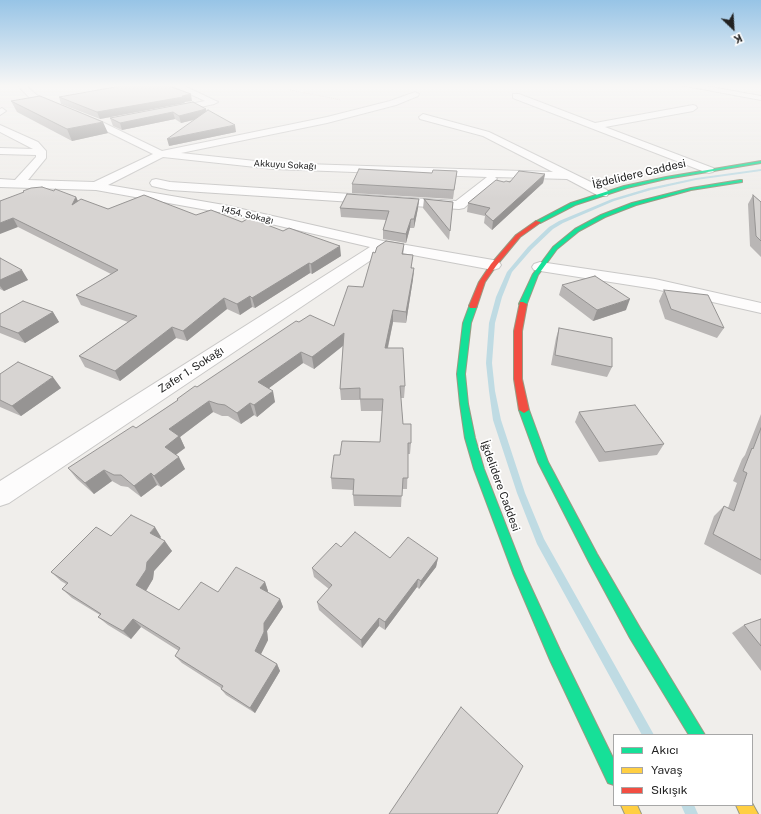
<!DOCTYPE html>
<html>
<head>
<meta charset="utf-8">
<style>
	body { margin:0 }
	#map { position:relative; width:761px; height:814px; overflow:hidden; background:#f0eeeb; font-family:"Public Sans",sans-serif }
	canvas { display:block }
	.legend { position:absolute; left:613px; top:734px; width:140px; height:72px; box-sizing:border-box; background:#fff; border:1px solid #a7a7a7; margin:0; padding:5px 7px; list-style:none; font-size:12px; color:#222 }
	.legend li { display:flex; align-items:center; gap:8px; height:20px }
	.legend b { width:20px; border:1px solid #a7a7a7 }
	.north { position:absolute; left:713px; top:8px; width:40px; height:40px; -webkit-text-stroke:3px #fff; paint-order:stroke; rotate:155deg; font-size:11px; font-weight:700; line-height:16px; text-align:center; color:#222 }
	.north::after { content:''; display:block; margin:auto; width:14px; height:18px; background:#222; clip-path:polygon(50% 0,100% 100%,50% 72%,0 100%) }
</style>
</head>
<body>
<div id="map">
<canvas width="761" height="814"></canvas>
<ul class="legend">
<li><b style="height:5px;background:#16e098"></b>Akıcı</li>
<li><b style="height:5px;background:#ffcf43"></b>Yavaş</li>
<li><b style="height:5px;background:#f24e42"></b>Sıkışık</li>
</ul>
<div class="north">K</div>
</div>
<script>
const ctx = document.querySelector('canvas').getContext('2d');
ctx.lineJoin = 'round';
const toPath = rows => new Path2D(rows.map(r => 'M' + r).join(''));
function paint(path, color) { ctx.fillStyle = color; ctx.fill(path, 'evenodd'); }
function stroke(path, color, width, dash) { ctx.strokeStyle = color; ctx.lineWidth = width; ctx.lineCap = dash ? 'butt' : 'round'; ctx.setLineDash(dash || []); ctx.stroke(path); }
function drawText(font, color, halo, rows, align = 'center') {
  ctx.font = font + ' "Public Sans",sans-serif'; ctx.lineWidth = 3.5; ctx.setLineDash([]); ctx.textBaseline = 'middle'; ctx.strokeStyle = halo; ctx.fillStyle = color; for (const [text, x, y, turn = 0] of rows) {
    ctx.save(); ctx.translate(x, y); ctx.rotate((+turn || 0) * Math.PI / 180); ctx.textAlign = isNaN(turn) ? turn : align; if (halo) ctx.strokeText(text, 0, 0); ctx.fillText(text, 0, 0); ctx.restore();
  }
}
const stream = toPath([
	[761,169,761,171,696,180,651,190,614,201,563,223,553,229,532,249,512,272,502,297,495,323,492,363,495,391,501,420,525,493,544,539,654,735,642,735,537,544,517,493,493,420,489,391,486,363,489,323,496,297,507,272,528,247,549,227,559,221,612,199,649,188,696,178,761,169],
	[681,805,694,805,698,814,685,814,681,805]
]);
const path = toPath([
	[290,90,341,100]
]);
const street = toPath([
	[17,85,25,85,38,96,102,122,162,151,327,117,390,101,415,92,419,94,418,96,396,105,327,123,181,153,274,163,553,172,483,136,420,119,419,117,423,114,489,132,607,190,609,193,607,196,599,196,567,179,495,177,497,179,495,181,464,208,459,209,170,190,152,186,150,183,152,180,156,179,170,182,456,201,487,177,274,169,163,157,108,185,224,205,383,241,493,260,499,262,501,265,499,268,493,270,386,250,9,503,0,506,0,481,370,247,224,213,96,190,0,187,0,179,15,180,36,157,36,155,0,154,0,148,33,149,0,132,0,125,38,142,46,151,46,158,28,180,94,182,153,154,96,126,32,100,17,85],
	[171,85,182,85,218,102,214,104,169,114,166,113,165,111,166,109,205,101,171,85],
	[680,85,700,85,761,96,761,100,680,85],
	[513,94,519,94,595,123,693,105,696,106,697,108,693,111,605,127,713,168,715,170,713,172,709,173,705,172,513,98,513,94],
	[2,108,6,111,0,115,0,109,2,108],
	[540,262,655,279,761,303,761,313,655,289,534,270,532,267,534,264,540,262]
]);
const fast = toPath([
	[761,161,761,163,666,179,627,188,575,205,540,223,535,222,571,203,624,186,666,177,761,161],
	[740,180,742,180,742,182,691,190,636,205,605,217,579,231,557,249,538,275,526,306,523,306,519,304,533,274,553,247,575,229,601,215,632,203,691,188,740,180],
	[470,304,476,304,477,306,471,323,465,374,468,404,475,438,484,469,524,572,560,650,614,760,614,785,608,783,550,660,513,573,474,469,465,438,460,404,457,374,463,323,470,304],
	[524,407,529,410,548,462,597,554,640,628,705,735,689,735,630,638,589,562,538,462,519,410,524,407]
]);
const slow = toPath([
	[752,803,758,814,740,814,736,805,752,805,752,803],
	[621,805,637,805,641,814,625,814,621,805]
]);
const jam = toPath([
	[536,221,541,222,520,237,496,266,485,282,477,306,476,308,470,308,469,306,479,282,491,264,516,235,536,221],
	[520,302,523,302,527,304,522,331,522,379,529,410,524,413,519,410,514,379,514,331,520,302]
]);
const wall = toPath([
	[59,97,192,101,184,102,185,103,100,119,61,104],
	[11,101,108,133,72,141,17,112],
	[193,102,236,132,169,146,194,120,181,123,175,119,122,130,113,126,110,118],
	[457,171,453,199,352,193,352,184,432,173],
	[545,174,543,183,492,230,484,223,485,216,467,212,468,203,504,182],
	[54,191,76,197,78,201,108,209,196,215,242,222,341,256,312,274,310,273,255,308,252,307,240,315,227,309,187,341,176,338,120,381,85,367,79,356,128,322,81,305,76,295,111,274,18,227,0,201],
	[753,195,761,202,761,257,750,246,748,204],
	[419,199,418,208,414,228,410,228,406,243,383,239,383,230,386,220,341,217,340,208],
	[424,199,453,202,449,240,423,208],
	[375,253,404,254,412,268,414,268,413,279,406,323,393,322,388,348,405,386,404,398,401,398,403,424,411,443,410,454,408,454,407,489,402,489,401,507,354,506,353,495,353,490,332,489,331,478,340,455,380,442,382,411,361,411,360,400,341,400,340,389,343,346,314,369,303,363,269,388,275,402,257,417,254,415,241,424,228,416,222,416,213,412,180,437,185,448,176,455,185,469,161,487,157,485,141,497,128,487,121,486,112,481,94,494,77,479,68,468,136,428,178,400,177,399,197,387,299,322,334,326,363,287],
	[0,258,28,280,4,291,0,289],
	[562,285,626,310,593,321,559,295],
	[664,290,724,328,717,338,665,319,659,301],
	[53,312,59,322,25,343,0,333,0,314],
	[559,328,612,367,607,377,551,365,556,338],
	[0,374,61,388,21,416,0,407],
	[579,412,664,444,657,455,599,462,575,422],
	[761,414,761,575,704,544,714,516,724,506,728,508,737,483,733,481,742,459,745,455],
	[111,536,161,537,160,538,172,551,154,571,153,579,146,591,179,610,218,592,265,582,268,591,268,592,280,599,283,607,267,631,268,640,261,654,277,664,280,671,255,713,226,695,221,689,221,688,182,663,175,656,179,651,141,627,131,639,108,625,98,617,100,615,72,598,62,589,66,584,61,581,51,572],
	[341,547,390,558,438,558,436,567,419,589,417,587,385,630,379,626,362,648,319,610,317,602,329,589,314,577,312,568],
	[761,619,761,671,732,633,744,625]
]);
const shadedWall = toPath([
	[191,94,192,101,184,102,185,103,100,119,97,112],
	[206,109,208,116,181,123,179,116],
	[173,112,175,119,122,130,120,123],
	[103,122,108,133,72,141,67,129],
	[235,125,236,132,169,146,167,139],
	[545,174,543,183,492,230,493,221],
	[76,197,80,206,72,205],
	[419,199,418,208,414,228,414,219],
	[13,218,18,227,0,234,0,223],
	[411,219,410,228,406,243,406,234],
	[404,244,403,255,402,254],
	[340,246,341,256,312,274,311,264],
	[309,263,310,273,255,308,252,298],
	[414,268,413,279,406,323,406,312],
	[22,270,28,280,4,291,0,286,0,280],
	[250,296,252,307,240,315,237,304],
	[224,298,227,309,187,341,183,331],
	[630,299,626,310,593,321,597,310],
	[393,310,393,322,385,360,385,348],
	[53,312,59,322,25,343,18,333],
	[172,327,176,338,120,381,115,371],
	[344,333,345,344,314,369,312,357],
	[301,352,303,363,261,394,258,382],
	[53,377,61,388,21,416,12,406],
	[273,391,275,402,257,417,254,405],
	[209,401,213,412,180,437,185,448,171,458,165,447,169,429],
	[250,403,254,415,241,424,237,413],
	[179,457,185,469,161,487,154,476],
	[104,470,112,481,94,494,85,483],
	[151,473,157,485,141,497,134,486],
	[155,527,161,537,156,542,150,533],
	[165,541,172,551,154,571,153,579,144,594,136,585,147,562],
	[438,558,436,567,419,589,421,581],
	[418,579,417,587,385,630,385,622],
	[265,582,268,591,264,597,260,588],
	[280,599,283,607,267,631,268,640,259,658,255,651,264,623],
	[379,618,379,626,362,648,361,640],
	[133,619,141,627,131,639,123,631],
	[277,664,280,671,255,713,250,708]
]);
const building = toPath([
	[126,85,166,85,191,94,182,96,183,97,97,112,59,97,126,85],
	[40,96,103,122,67,129,11,101,40,96],
	[193,102,206,109,179,116,173,112,120,123,110,118,193,102],
	[208,110,235,125,167,139,208,110],
	[359,169,432,173,433,170,457,171,454,190,352,184,359,169],
	[519,171,545,174,493,221,485,214,490,208,468,203,496,180,504,182,506,181,510,182,519,171],
	[42,187,54,191,55,189,76,197,72,205,81,199,108,209,144,195,196,215,211,210,242,222,249,218,283,231,289,228,340,246,311,264,309,263,252,298,250,296,237,304,224,298,183,331,172,327,115,371,79,356,137,316,76,295,118,270,13,218,0,223,0,201,24,192,23,191,31,188,42,187],
	[347,194,419,199,414,219,411,219,406,234,383,230,389,211,340,208,347,194],
	[753,195,761,202,761,241,756,236,753,195],
	[424,199,453,202,450,231,424,199],
	[386,241,404,244,402,254,413,255,411,268,414,268,406,312,393,310,385,348,403,348,405,386,400,386,403,424,411,424,411,443,408,443,408,478,403,478,402,496,353,495,354,479,331,478,334,455,340,455,342,441,380,442,383,399,360,399,360,388,340,389,344,333,312,357,301,352,258,382,273,391,254,405,250,403,237,413,225,405,218,404,209,401,169,429,179,436,165,447,179,457,154,476,151,473,134,486,121,475,114,475,104,470,85,483,68,468,133,426,136,428,178,400,177,399,195,386,197,387,296,321,299,322,310,315,334,326,348,286,363,287,373,252,375,253,377,247,386,241],
	[0,258,22,270,0,280,0,258],
	[595,276,630,299,597,310,562,285,595,276],
	[664,290,708,295,724,328,671,309,664,290],
	[23,301,53,312,18,333,0,326,0,314,23,301],
	[559,328,612,338,612,367,555,355,559,328],
	[18,362,53,377,12,406,0,400,0,374,18,362],
	[635,405,664,444,605,452,579,412,635,405],
	[761,428,761,560,713,534,724,506,734,511,747,473,743,471,752,448,753,449,761,428],
	[131,515,155,527,150,533,165,541,147,562,146,570,136,585,179,610,201,582,218,592,236,567,265,582,260,588,280,599,264,623,264,632,255,651,277,664,250,708,221,689,223,686,175,656,180,648,133,619,123,631,98,617,101,614,62,589,68,583,51,572,96,527,111,536,131,515],
	[355,532,390,558,408,537,438,558,421,581,418,579,385,622,379,618,361,640,317,602,332,585,312,568,336,543,341,547,355,532],
	[761,619,761,646,744,625,761,619],
	[461,707,523,766,497,814,389,814,461,707]
]);
const farStreetnames = [
	["Akkuyu Sokağı",285,165,3],
	["1454. Sokağı",247,215,13]
];
const streetNames = [
	["İğdelidere Caddesi",639,174,-13],
	["Zafer 1. Sokağı",191,370,-33],
	["İğdelidere Caddesi",500,486,70]
];
paint(stream, '#bfdbe3');
stroke(street, '#c9c8c7', 2);
stroke(fast, '#999a82', 2);
stroke(slow, '#999a82', 2);
stroke(jam, '#999a82', 2);
stroke(path, '#dccecd', 1, [1, 1]);
paint(street, '#fdfcfc');
paint(fast, '#16e098');
paint(slow, '#ffcf43');
paint(jam, '#f24e42');
paint(wall, '#b9b6b5');
paint(shadedWall, '#969493');
paint(building, '#d7d4d2');
stroke(building, '#969493', 1);
const sky = ctx.createLinearGradient(0, 0, 0, 199);
sky.addColorStop(0, '#97c4e6');
sky.addColorStop(0.43, '#f8f7f6');
sky.addColorStop(1, '#f8f7f600');
ctx.fillStyle = sky;
ctx.fillRect(0, 0, 761, 199);
drawText('9px', '#222', '#fff', farStreetnames);
drawText('11px', '#222', '#fff', streetNames);
</script>
</body>
</html>
